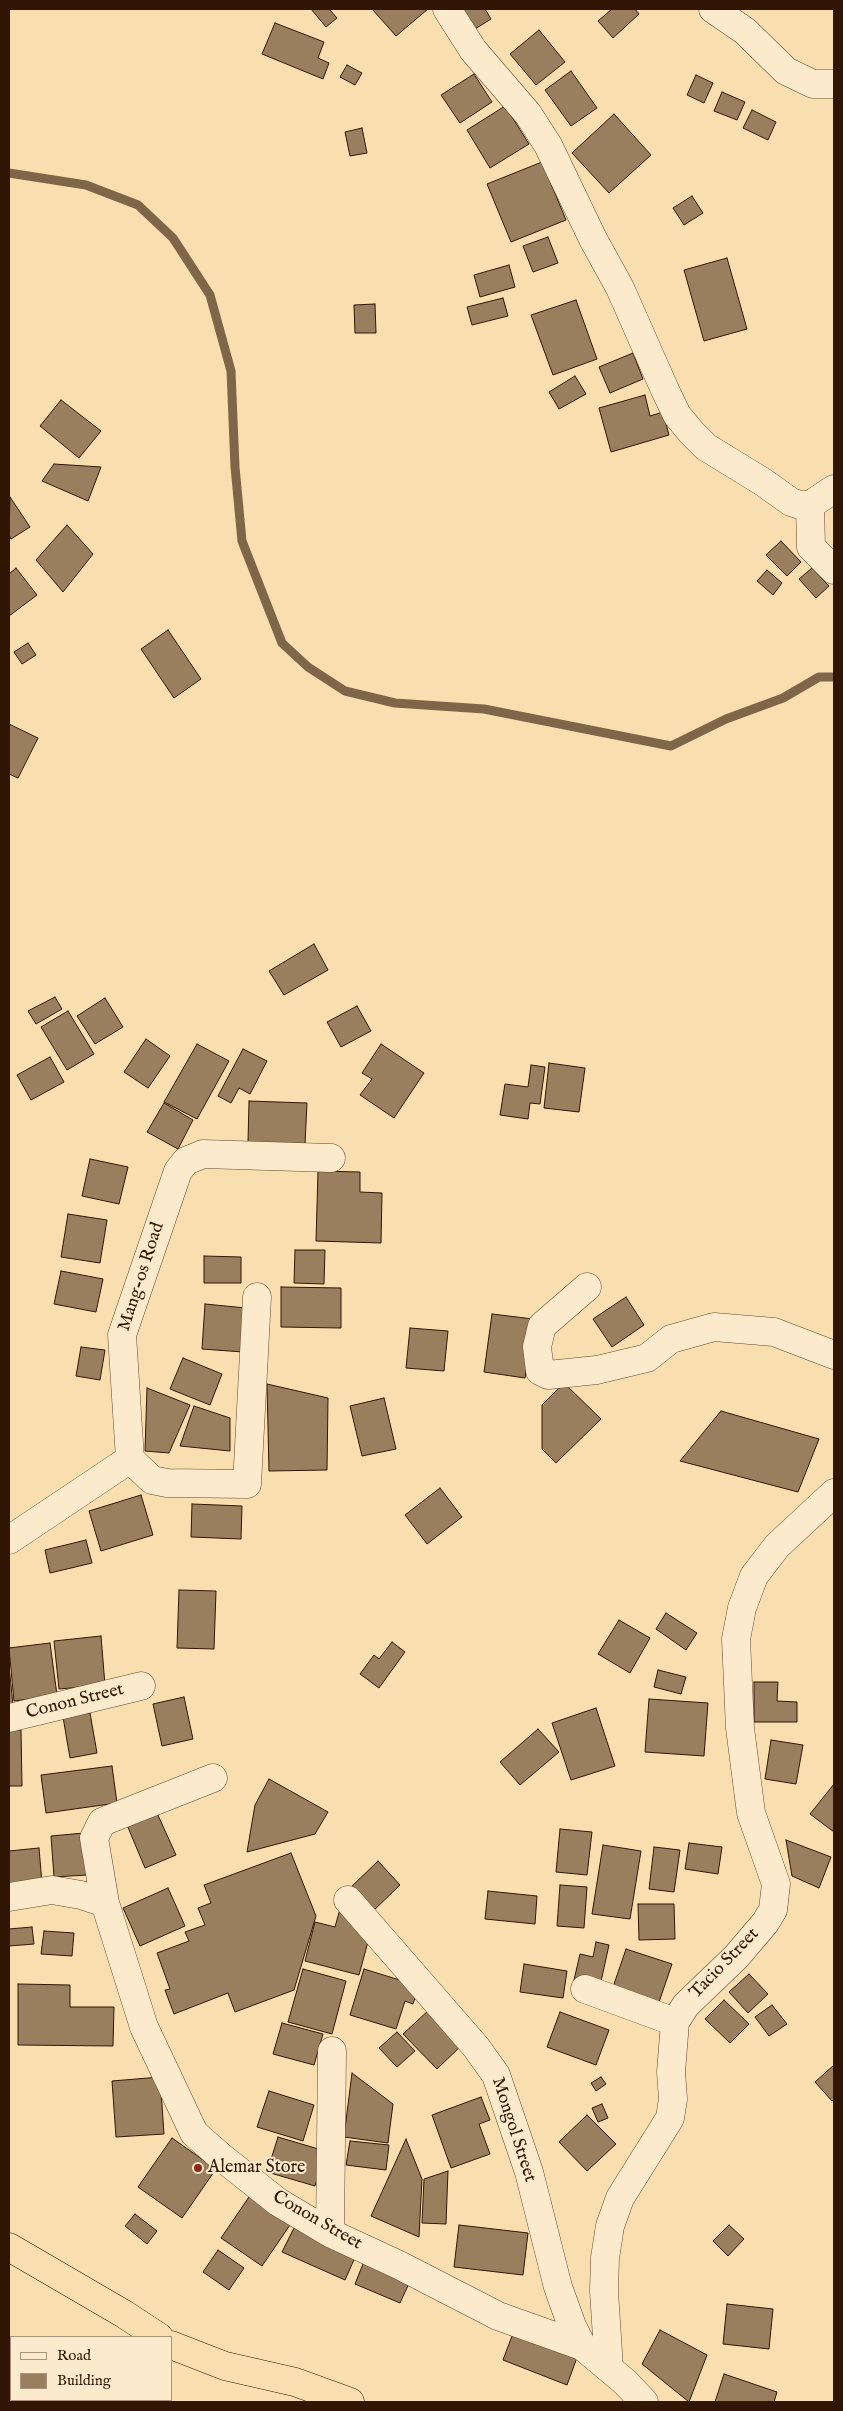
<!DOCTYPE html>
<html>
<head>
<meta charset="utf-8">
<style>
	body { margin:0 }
	#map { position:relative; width:843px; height:2411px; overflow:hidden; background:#f9dfb0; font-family:"IM FELL English",serif }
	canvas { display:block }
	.frame { position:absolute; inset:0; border:10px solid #311605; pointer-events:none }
	.legend { position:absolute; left:10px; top:2336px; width:162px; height:65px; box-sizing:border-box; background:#fbeacc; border:1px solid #aa957c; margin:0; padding:6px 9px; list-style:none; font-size:15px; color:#311605 }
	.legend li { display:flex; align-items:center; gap:10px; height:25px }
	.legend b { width:25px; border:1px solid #aa957c }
</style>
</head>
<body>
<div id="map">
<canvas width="843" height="2411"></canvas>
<div class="frame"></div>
<ul class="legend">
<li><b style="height:6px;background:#fbeacc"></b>Road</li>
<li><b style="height:14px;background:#997f5e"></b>Building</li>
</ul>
</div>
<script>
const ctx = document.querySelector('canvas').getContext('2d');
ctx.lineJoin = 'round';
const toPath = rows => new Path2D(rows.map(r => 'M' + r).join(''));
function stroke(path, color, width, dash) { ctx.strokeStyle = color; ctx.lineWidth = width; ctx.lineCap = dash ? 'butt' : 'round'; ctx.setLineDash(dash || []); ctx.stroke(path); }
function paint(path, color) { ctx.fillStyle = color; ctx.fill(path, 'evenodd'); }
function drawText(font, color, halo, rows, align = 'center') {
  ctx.font = font + ' "IM FELL English",serif'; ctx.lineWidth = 4; ctx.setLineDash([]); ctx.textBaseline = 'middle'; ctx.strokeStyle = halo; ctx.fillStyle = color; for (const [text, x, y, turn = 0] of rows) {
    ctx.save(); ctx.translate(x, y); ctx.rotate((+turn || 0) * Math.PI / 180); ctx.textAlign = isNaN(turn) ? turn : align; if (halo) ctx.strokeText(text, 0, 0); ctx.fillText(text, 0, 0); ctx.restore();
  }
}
const stream = toPath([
	[9,173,86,185,138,205,173,238,210,295,231,371,235,467,242,541,282,643,308,667,345,691,395,703,484,709,671,746,726,719,783,698,819,677,834,677]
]);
const building = toPath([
	[311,9,329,9,337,18,326,27,311,9],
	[372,9,428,9,396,36,372,9],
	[463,9,485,9,491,19,475,29,463,9],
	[612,9,635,9,639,14,613,38,598,21,612,9],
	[275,23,324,42,318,58,329,63,323,79,262,54,275,23],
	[539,30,565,62,536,85,510,54,539,30],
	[347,65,362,73,355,85,340,77,347,65],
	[571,71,597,108,571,126,545,90,571,71],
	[474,74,492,102,460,123,441,95,474,74],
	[696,75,713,83,704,103,687,95,696,75],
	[722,92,745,102,737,120,714,111,722,92],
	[505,106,529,144,490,168,467,130,505,106],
	[752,110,776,122,768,140,743,128,752,110],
	[614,114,651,155,609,193,572,153,614,114],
	[362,128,367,153,350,156,345,132,362,128],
	[542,162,566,220,511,242,487,184,542,162],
	[692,196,703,213,684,225,673,208,692,196],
	[548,237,558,263,533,272,523,246,548,237],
	[727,258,747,329,704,341,684,270,727,258],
	[509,265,515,287,480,297,474,275,509,265],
	[503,298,508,316,472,325,467,307,503,298],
	[576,300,597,359,553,375,531,315,576,300],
	[375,304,376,333,355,333,354,305,375,304],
	[633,353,643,379,610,393,599,367,633,353],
	[575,376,586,394,559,409,549,392,575,376],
	[645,395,650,416,663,412,669,435,611,452,599,408,645,395],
	[61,400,101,431,79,458,40,426,61,400],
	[54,464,101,467,88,501,42,481,54,464],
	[10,497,30,527,11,539,9,535,10,497],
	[67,525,93,554,63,592,36,560,67,525],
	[781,541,801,562,787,576,766,555,781,541],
	[16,568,37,595,9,616,9,574,16,568],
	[812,568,829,586,816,598,799,579,812,568],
	[767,570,782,583,773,595,757,581,767,570],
	[168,630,201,679,174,698,141,649,168,630],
	[28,643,36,655,22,664,14,652,28,643],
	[9,724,38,738,18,778,9,774,9,724],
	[314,944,328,970,284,995,269,971,314,944],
	[55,997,62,1009,36,1024,28,1011,55,997],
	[105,998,123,1027,95,1044,77,1016,105,998],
	[357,1006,371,1031,341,1047,327,1022,357,1006],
	[68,1011,94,1054,67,1070,41,1027,68,1011],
	[146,1039,170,1056,148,1088,124,1072,146,1039],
	[197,1044,229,1061,197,1119,164,1102,197,1044],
	[381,1044,424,1073,394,1118,360,1095,372,1079,362,1073,381,1044],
	[243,1049,267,1061,250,1094,239,1088,231,1103,218,1096,243,1049],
	[50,1057,64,1082,31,1100,17,1075,50,1057],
	[549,1063,585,1068,579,1112,544,1108,549,1063],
	[531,1065,545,1067,540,1104,530,1103,528,1119,500,1115,505,1084,528,1087,531,1065],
	[249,1101,307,1103,305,1144,248,1142,249,1101],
	[164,1103,193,1120,178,1149,147,1132,164,1103],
	[90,1159,128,1167,119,1204,82,1196,90,1159],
	[318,1171,360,1172,360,1192,382,1193,381,1243,316,1241,318,1171],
	[68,1214,107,1220,100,1263,61,1257,68,1214],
	[295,1250,325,1250,324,1284,294,1283,295,1250],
	[204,1256,241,1257,241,1283,204,1283,204,1256],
	[61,1271,103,1279,96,1312,54,1304,61,1271],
	[281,1287,341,1288,341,1328,281,1327,281,1287],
	[626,1297,644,1325,612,1347,593,1319,626,1297],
	[205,1304,246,1308,243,1352,202,1349,205,1304],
	[492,1314,533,1319,525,1378,484,1372,492,1314],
	[410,1328,448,1331,444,1371,406,1368,410,1328],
	[81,1347,105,1350,100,1380,76,1376,81,1347],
	[183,1358,222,1374,210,1405,170,1389,183,1358],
	[564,1383,601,1419,556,1463,542,1449,542,1405,564,1383],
	[267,1384,328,1398,327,1470,269,1471,267,1384],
	[147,1388,190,1405,169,1453,145,1451,147,1388],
	[384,1398,396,1449,362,1456,350,1406,384,1398],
	[194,1406,230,1418,230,1451,180,1446,194,1406],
	[721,1411,819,1439,798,1492,680,1461,721,1411],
	[440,1488,462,1517,427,1544,405,1515,440,1488],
	[141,1495,153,1535,101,1551,89,1511,141,1495],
	[192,1504,242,1506,241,1539,191,1537,192,1504],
	[86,1540,92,1563,50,1573,45,1550,86,1540],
	[179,1590,216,1591,214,1649,177,1648,179,1590],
	[666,1613,697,1633,686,1650,656,1629,666,1613],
	[619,1620,650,1638,630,1673,598,1654,619,1620],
	[101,1636,105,1685,59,1689,54,1641,101,1636],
	[392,1642,405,1652,379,1688,360,1674,374,1655,379,1659,392,1642],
	[50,1643,57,1695,14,1701,9,1648,50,1643],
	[9,1666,13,1705,9,1705,9,1666],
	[658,1670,686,1677,681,1694,654,1687,658,1670],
	[754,1682,778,1682,777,1701,797,1702,797,1722,754,1722,754,1682],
	[184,1697,193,1739,162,1746,153,1704,184,1697],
	[649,1699,708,1703,704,1756,645,1752,649,1699],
	[596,1708,615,1766,571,1780,552,1723,596,1708],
	[90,1713,97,1753,70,1758,63,1717,90,1713],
	[538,1729,559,1752,520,1785,500,1762,538,1729],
	[9,1730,21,1730,22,1786,9,1786,9,1730],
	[771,1740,803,1745,796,1784,765,1779,771,1740],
	[112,1766,117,1803,46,1813,41,1775,112,1766],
	[269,1779,328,1812,315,1834,247,1852,255,1805,269,1779],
	[834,1784,834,1832,810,1814,834,1784],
	[157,1813,176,1855,145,1868,127,1825,157,1813],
	[560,1829,592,1832,587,1875,556,1872,560,1829],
	[84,1833,87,1875,54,1877,51,1836,84,1833],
	[786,1840,831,1857,819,1888,792,1876,786,1840],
	[689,1843,722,1847,718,1874,685,1869,689,1843],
	[603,1845,641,1851,630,1919,592,1914,603,1845],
	[654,1847,680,1850,674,1892,649,1889,654,1847],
	[39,1848,42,1883,9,1886,9,1851,39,1848],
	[291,1853,316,1916,294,1990,235,2012,228,1993,174,2014,165,1990,170,1989,157,1953,189,1941,185,1932,205,1925,198,1908,211,1903,204,1885,291,1853],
	[378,1861,400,1885,370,1914,348,1890,378,1861],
	[560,1885,587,1887,584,1928,557,1926,560,1885],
	[168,1888,185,1926,140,1946,123,1908,168,1888],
	[488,1891,537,1896,535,1924,485,1919,488,1891],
	[638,1904,674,1904,675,1939,639,1940,638,1904],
	[340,1909,369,1938,359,1975,305,1961,315,1922,335,1927,340,1909],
	[32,1927,34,1944,9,1946,9,1929,32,1927],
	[44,1931,74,1933,72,1956,41,1954,44,1931],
	[596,1942,609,1945,600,1986,574,1980,580,1954,593,1957,596,1942],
	[626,1949,672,1964,657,2008,611,1993,626,1949],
	[524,1964,567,1971,563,1998,520,1992,524,1964],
	[303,1969,346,1981,332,2034,288,2022,303,1969],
	[364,1969,419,1986,413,2004,405,2001,396,2029,350,2015,364,1969],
	[749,1974,768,1994,748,2013,729,1992,749,1974],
	[18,1984,70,1985,70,2007,114,2007,113,2046,18,2045,18,1984],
	[724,2000,749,2024,730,2043,705,2019,724,2000],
	[772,2005,787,2024,769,2036,755,2017,772,2005],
	[430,2009,463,2044,437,2069,403,2034,430,2009],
	[560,2012,609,2030,596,2065,547,2047,560,2012],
	[282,2023,323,2034,314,2065,273,2054,282,2023],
	[397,2032,415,2051,397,2067,379,2048,397,2032],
	[834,2065,834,2099,832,2101,815,2082,834,2065],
	[352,2073,393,2104,388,2143,344,2137,352,2073],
	[160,2077,164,2134,116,2137,112,2081,160,2077],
	[601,2077,606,2084,596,2091,591,2083,601,2077],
	[269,2091,314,2105,303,2141,257,2127,269,2091],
	[481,2097,490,2120,479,2124,490,2154,451,2168,432,2115,481,2097],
	[602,2104,608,2118,598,2122,592,2108,602,2104],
	[587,2115,616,2144,587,2171,559,2142,587,2115],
	[278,2137,325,2151,315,2186,267,2172,278,2137],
	[172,2138,216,2169,182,2218,138,2187,172,2138],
	[406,2139,422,2179,419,2237,371,2216,406,2139],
	[350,2141,389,2145,386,2170,346,2165,350,2141],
	[448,2171,446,2224,422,2223,424,2179,448,2171],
	[251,2194,292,2222,262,2266,221,2238,251,2194],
	[135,2214,157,2231,147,2244,125,2226,135,2214],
	[459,2225,528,2233,523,2275,454,2267,459,2225],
	[729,2225,744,2239,728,2256,713,2241,729,2225],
	[295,2226,357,2253,345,2280,282,2252,295,2226],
	[218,2250,244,2268,229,2290,203,2272,218,2250],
	[365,2259,411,2279,400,2303,355,2284,365,2259],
	[727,2304,773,2309,769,2349,723,2344,727,2304],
	[515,2328,579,2352,567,2385,503,2360,515,2328],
	[660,2330,707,2355,689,2402,642,2364,660,2330],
	[724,2374,777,2392,774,2402,715,2402,724,2374]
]);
const minor = toPath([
	[447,9,473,50,528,114,548,145,593,239,620,288,665,390,677,415,691,432,706,447,763,482,791,502,800,505,810,505,834,489],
	[713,9,745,31,786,71,813,84,834,84],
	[810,505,811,547,834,570],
	[587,1287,542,1326,537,1347,540,1371,548,1375,597,1370,647,1358,671,1339,714,1327,774,1332,834,1355],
	[130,1459,152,1480,167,1483,247,1484,257,1297],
	[9,1540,130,1459,122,1335,178,1171,186,1161,203,1154,331,1158],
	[9,1718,141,1686],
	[9,1897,52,1890,81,1895,105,1903,144,2027,194,2133,220,2156,278,2202,330,2233,399,2265,498,2316,582,2346,625,2382,644,2402],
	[348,1900,476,2047,496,2075,529,2172,558,2287,572,2326,582,2346],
	[105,1903,94,1838,102,1822,213,1778],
	[585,1989,675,2022],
	[330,2233,332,2051],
	[609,2368,604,2291,605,2258,610,2226,620,2198,670,2118,673,2099,671,2072,675,2022,686,2005,736,1957,765,1923,773,1910,776,1884,751,1813,740,1728,736,1639,742,1608,754,1576,777,1546,834,1493]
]);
const highway = toPath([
	[9,2247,124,2314,159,2337],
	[171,2345,225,2366,295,2382,350,2402]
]);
const markers = [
	[198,2168,5,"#8f2418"]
];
const streetNames = [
	["Mang-os Road",142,1277,-72],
	["Conon Street",75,1702,-14],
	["Tacio Street",725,1964,-46],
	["Mongol Street",513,2130,72],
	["Conon Street",317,2221,30]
];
const poiNames = [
	["Alemar Store",208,2168]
];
stroke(stream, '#806649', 9);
paint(building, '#997f5e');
stroke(building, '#311605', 1);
stroke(minor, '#634830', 29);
stroke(highway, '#311605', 29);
stroke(minor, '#fbeacc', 28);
stroke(highway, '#f9dfb0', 28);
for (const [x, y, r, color] of markers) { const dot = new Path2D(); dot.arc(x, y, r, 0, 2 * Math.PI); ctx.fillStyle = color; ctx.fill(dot); stroke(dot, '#fbeacc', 2); }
drawText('18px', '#311605', '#fbeacc', streetNames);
drawText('18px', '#311605', '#fbeacc', poiNames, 'left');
</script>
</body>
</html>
